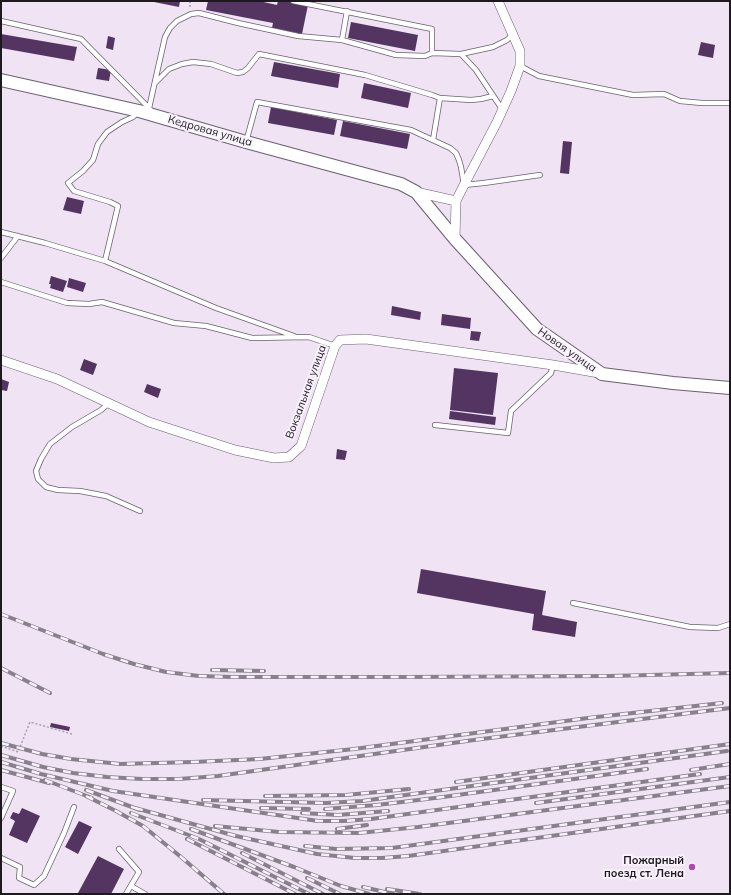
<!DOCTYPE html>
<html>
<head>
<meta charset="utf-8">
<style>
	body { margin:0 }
	#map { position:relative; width:731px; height:895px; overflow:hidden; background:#efe3f4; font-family:Mulish,sans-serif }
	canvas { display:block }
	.frame { position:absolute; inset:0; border:2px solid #1d191f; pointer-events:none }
</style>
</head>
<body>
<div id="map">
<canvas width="731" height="895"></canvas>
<div class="frame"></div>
</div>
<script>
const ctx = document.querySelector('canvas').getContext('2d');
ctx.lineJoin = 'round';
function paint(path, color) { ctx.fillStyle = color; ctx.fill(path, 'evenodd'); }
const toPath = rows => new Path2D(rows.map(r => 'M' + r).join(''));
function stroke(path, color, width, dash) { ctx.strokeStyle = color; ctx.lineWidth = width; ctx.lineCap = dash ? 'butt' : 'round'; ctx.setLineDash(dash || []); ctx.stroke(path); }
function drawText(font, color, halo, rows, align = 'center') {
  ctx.font = font + ' Mulish,sans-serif'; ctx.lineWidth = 4; ctx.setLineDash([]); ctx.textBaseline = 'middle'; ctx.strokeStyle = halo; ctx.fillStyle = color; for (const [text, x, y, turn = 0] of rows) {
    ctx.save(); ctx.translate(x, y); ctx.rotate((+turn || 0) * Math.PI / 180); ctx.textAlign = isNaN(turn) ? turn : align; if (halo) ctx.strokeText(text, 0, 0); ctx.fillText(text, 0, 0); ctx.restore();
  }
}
const building = toPath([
	[154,1,180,1,179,7,154,2],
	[208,1,259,1,277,5,278,1,287,1,308,5,302,34,272,28,273,23,206,10],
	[351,22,418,35,415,51,348,38],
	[1,34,77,47,74,61,1,48],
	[108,36,115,38,113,50,106,48],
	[701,42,715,45,713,58,698,55],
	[274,62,340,74,338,88,271,76],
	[98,68,111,70,109,81,96,79],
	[364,83,411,93,408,108,361,98],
	[271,107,337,120,334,135,268,123],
	[343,121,410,134,407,149,340,136],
	[563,141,572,142,569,174,560,173],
	[67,197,84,201,81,214,63,210],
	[51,276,67,281,63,292,50,288,51,284,49,284],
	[69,278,86,283,83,292,67,287],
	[392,306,421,312,420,320,391,315],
	[442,314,471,318,470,329,441,325],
	[471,331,481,332,479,341,470,340],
	[84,359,97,364,93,375,80,370],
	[454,368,498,373,493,415,450,410],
	[1,379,9,382,7,391,1,390],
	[147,384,161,389,158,398,144,392],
	[450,411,496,417,495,425,449,419],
	[337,449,347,451,345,460,336,459],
	[421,569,546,591,542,615,577,622,575,637,532,630,534,614,417,593],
	[51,723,70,727,69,731,50,727],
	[22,808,40,816,27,843,9,835,15,821,10,818,13,812,19,814],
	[79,821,92,827,78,854,65,847],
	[98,856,124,869,111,894,80,894,78,893]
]);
const path = toPath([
	[190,1,190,8],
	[1,746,18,752,30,722,72,734]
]);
const lane = toPath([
	[1,21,81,39,149,108],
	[342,40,347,11],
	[432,53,461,54,476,70,502,109],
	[461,54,493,47,507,40,513,34],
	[520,66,539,76,633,95,664,94,680,101,702,103,730,103],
	[155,83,169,69,182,64,193,62,211,64,237,73,243,72,248,68,259,54,365,75,432,95,440,98,471,100,481,99,493,96],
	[152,112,149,108,165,37,170,28,177,21,191,14,199,13,238,23,298,36,342,40,396,55,425,56,432,53,432,29,293,1],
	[433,140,440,98],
	[246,142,257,102,411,130,450,148,456,153,459,160,461,167,464,185,484,183,540,175],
	[1,232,45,243,105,261,216,308,294,336],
	[1,258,18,236],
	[105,261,118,206,110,202,74,191,68,183,83,171,93,160,98,144,107,132,122,122,133,117,138,112],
	[1,282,67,303,89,304,102,302,174,323,206,326,252,338,309,337,335,346],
	[109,403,101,410,72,427,50,444,41,459,36,471,38,479,46,487,58,490,80,491,106,496,140,511],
	[435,425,508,433,511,411,551,373,553,365],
	[573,603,690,627,718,628,730,624],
	[1,787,13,791,1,818],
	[119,849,139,872,126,894],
	[1,858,20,867,19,878,34,885,44,876,64,833,74,807],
	[131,886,145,894]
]);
const street = toPath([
	[416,192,456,201],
	[455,239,456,201,464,185,497,122,511,91,520,66,520,51,498,1],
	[1,360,57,379,149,422,235,450,274,458,289,457,301,446,335,346,340,340,366,339,553,365,599,373]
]);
const secondary = toPath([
	[1,80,139,111,246,142,401,184,416,192,455,239,537,329,602,374,673,383,730,388]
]);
const rail = toPath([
	[1,614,103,654,134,664,166,672,199,676,232,677,406,677,610,676,730,673],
	[1,668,50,693],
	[212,670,264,671],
	[1,743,42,754,71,759,120,764,193,762,260,759,354,749,588,718,722,703],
	[1,755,43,767,73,773,107,777,142,779,179,779,218,776,474,740,730,708],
	[1,762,41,774,113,791,318,821,344,821,371,819,700,774],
	[1,770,49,783],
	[691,770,730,764],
	[45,780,92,798],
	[456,782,730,744],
	[86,790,140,810],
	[86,796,116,811,143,826,181,857,224,894],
	[265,796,346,795,409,789],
	[203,800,326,803,362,801,727,751],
	[536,803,730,777],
	[135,808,236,836,317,854,355,858,382,858,408,856,730,811],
	[261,808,309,809],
	[325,809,377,805,443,797,647,769],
	[131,813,199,839,309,894],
	[302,813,338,815,388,811],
	[215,826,279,832,359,833,418,827,730,786],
	[191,829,294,867,341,886,369,894],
	[337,829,367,825],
	[187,839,295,894],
	[305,846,336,849,392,848,730,802],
	[242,853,323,894],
	[307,878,340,894],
	[363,887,393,894],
	[387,889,420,894]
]);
const markers = [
	[692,867,4,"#ac49b0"]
];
const streetNames = [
	["Кедровая улица",210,131,16],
	["Новая улица",567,350,35],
	["Вокзальная улица",306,392,-70]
];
const poiNames = [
	["Пожарный",684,861],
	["поезд ст. Лена",684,874]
];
paint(building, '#543561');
stroke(lane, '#6a606f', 6);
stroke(street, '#6a606f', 10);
stroke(secondary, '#6a606f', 14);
stroke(path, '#a89fac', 1.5, [2, 2]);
stroke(lane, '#fff', 4.5);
stroke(street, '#fff', 9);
stroke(secondary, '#fff', 12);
stroke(rail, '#88808b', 4);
stroke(rail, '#f9f2fd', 2.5, [8]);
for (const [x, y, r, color] of markers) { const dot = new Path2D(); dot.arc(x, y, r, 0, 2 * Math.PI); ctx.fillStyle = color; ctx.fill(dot); stroke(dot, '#f9f2fd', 1.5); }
drawText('11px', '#1d191f', '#f9f2fd', streetNames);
drawText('bold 11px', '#1d191f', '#f9f2fd', poiNames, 'right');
</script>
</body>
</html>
